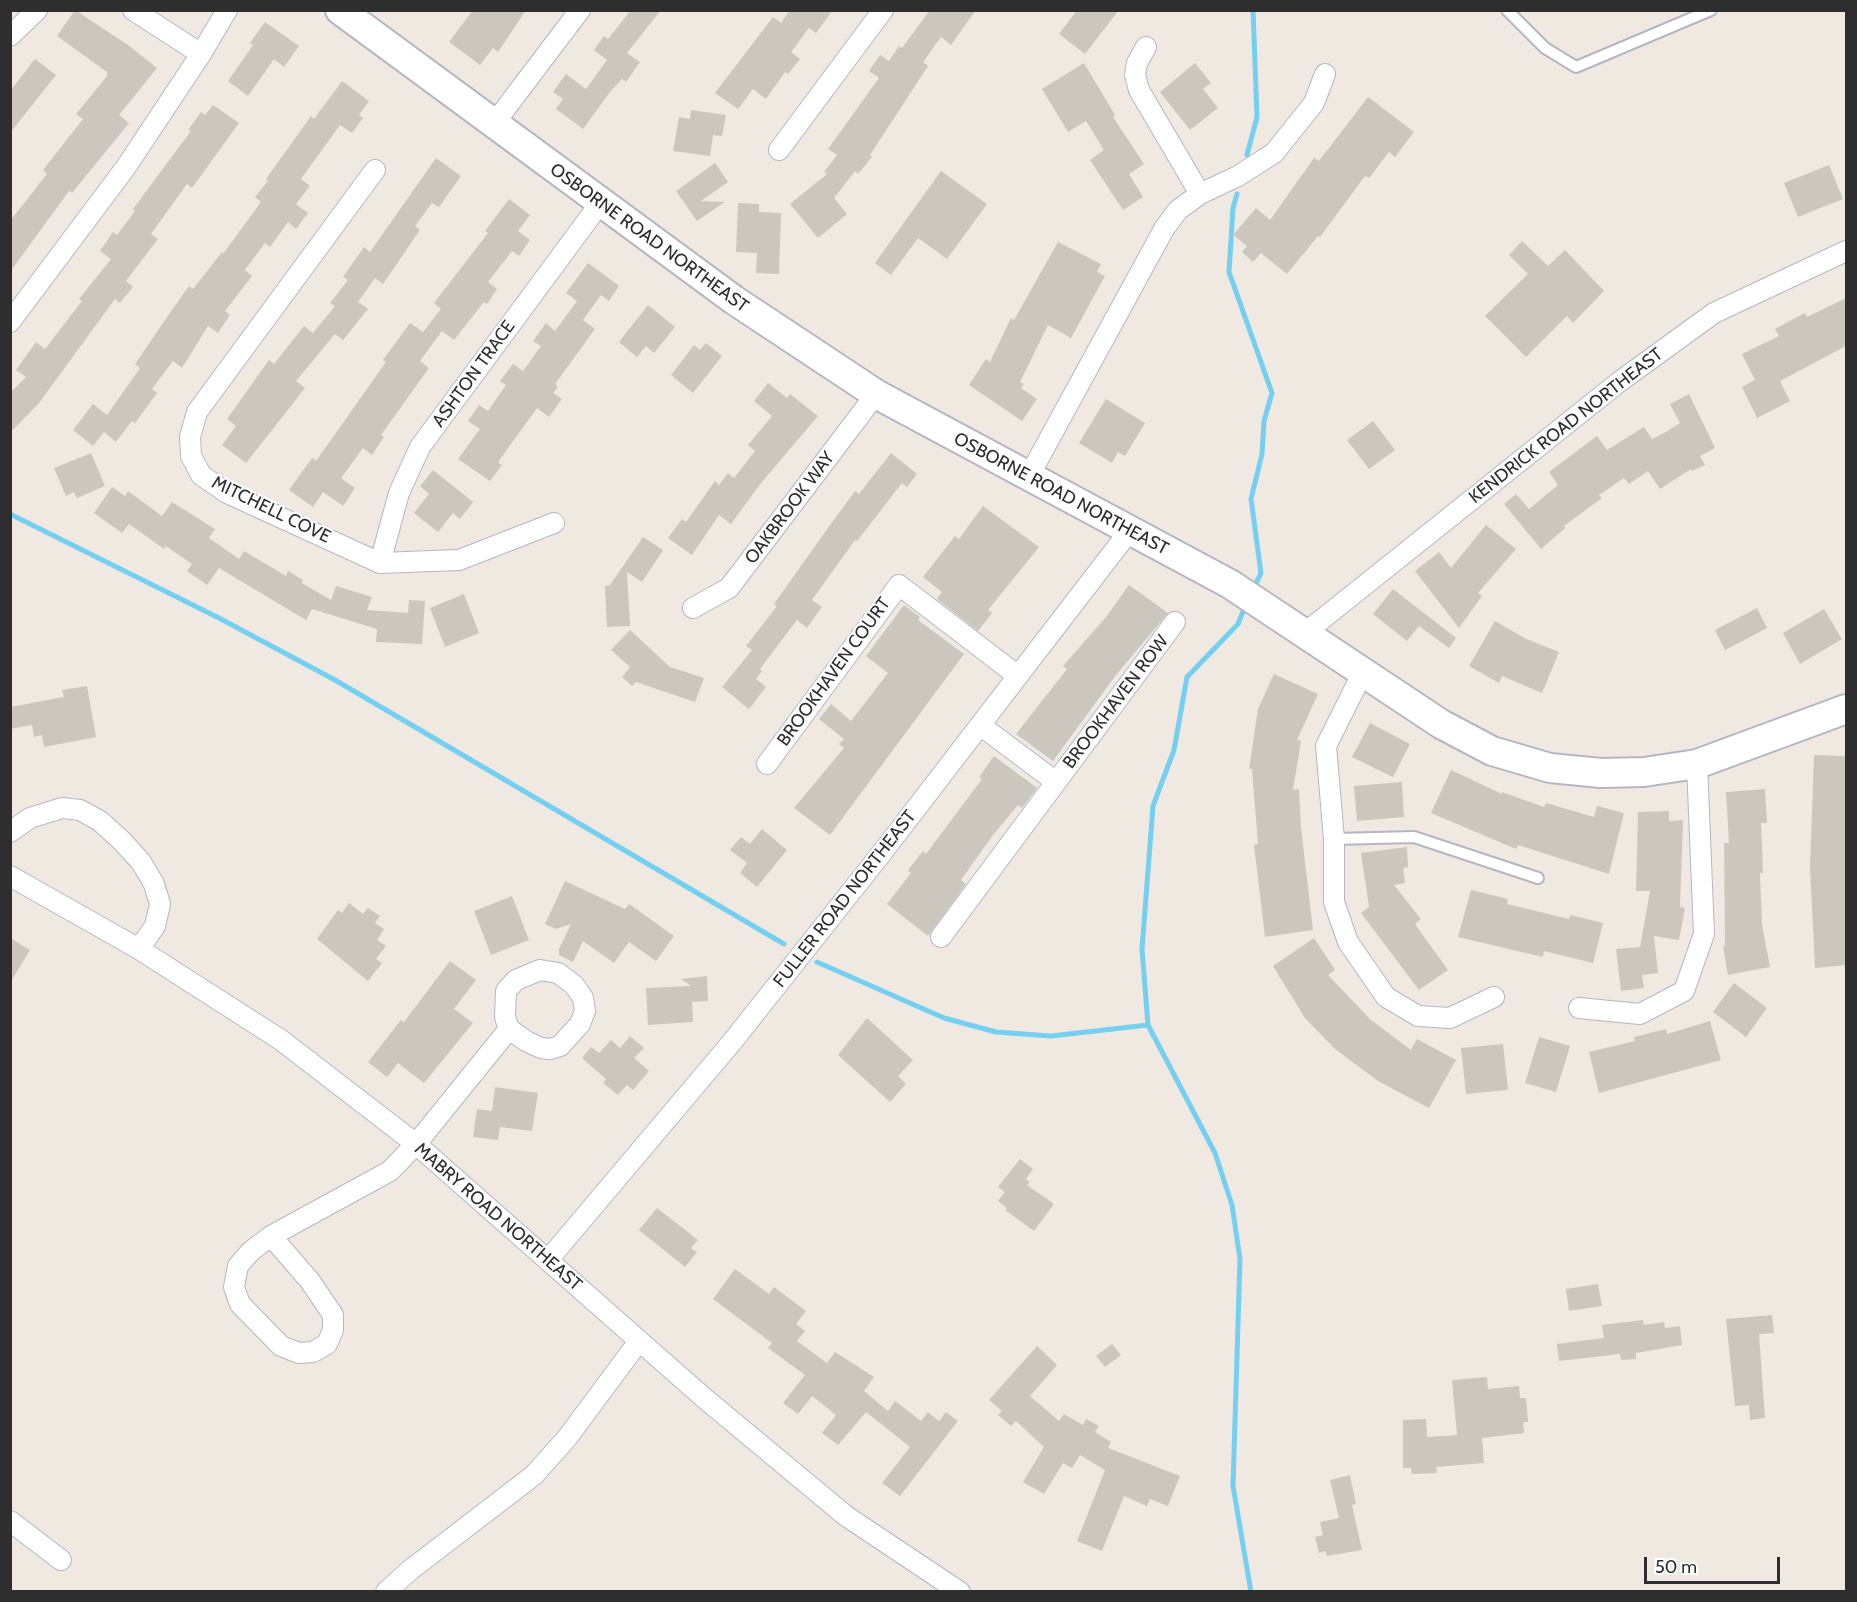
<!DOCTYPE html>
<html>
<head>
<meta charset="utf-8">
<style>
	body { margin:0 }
	#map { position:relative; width:1857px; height:1602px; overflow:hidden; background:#efe9e1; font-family:Cabin,sans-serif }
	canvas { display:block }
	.frame { position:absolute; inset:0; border:12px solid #2e2e2e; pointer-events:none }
	.scale { position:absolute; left:1644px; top:1557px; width:136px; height:27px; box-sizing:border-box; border:3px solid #2e2e2e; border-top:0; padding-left:8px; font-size:18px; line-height:21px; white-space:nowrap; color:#2e2e2e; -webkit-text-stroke:4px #fff; paint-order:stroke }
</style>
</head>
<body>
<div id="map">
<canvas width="1857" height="1602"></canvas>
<div class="frame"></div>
<div class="scale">50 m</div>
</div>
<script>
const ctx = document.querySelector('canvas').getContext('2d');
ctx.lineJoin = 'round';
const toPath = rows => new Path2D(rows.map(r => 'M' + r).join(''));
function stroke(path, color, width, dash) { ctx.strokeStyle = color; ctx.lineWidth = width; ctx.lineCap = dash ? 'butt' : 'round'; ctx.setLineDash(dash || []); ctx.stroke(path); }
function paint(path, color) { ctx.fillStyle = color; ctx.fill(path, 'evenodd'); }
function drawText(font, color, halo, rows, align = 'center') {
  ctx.font = font + ' Cabin,sans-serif'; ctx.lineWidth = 4.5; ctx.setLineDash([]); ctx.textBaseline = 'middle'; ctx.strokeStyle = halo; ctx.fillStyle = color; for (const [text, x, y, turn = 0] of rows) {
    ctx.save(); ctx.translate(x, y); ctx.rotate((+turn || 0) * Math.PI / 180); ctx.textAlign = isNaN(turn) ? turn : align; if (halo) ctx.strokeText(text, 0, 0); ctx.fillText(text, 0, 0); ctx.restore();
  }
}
const stream = toPath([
	[1247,155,1257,117,1253,10],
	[1237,194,1233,208,1229,272,1272,393,1264,421,1262,454,1251,499,1261,573,1253,590],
	[10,514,219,618,335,680,784,944],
	[1246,604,1238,624,1187,677,1174,750,1153,806,1142,949,1148,1025,1215,1153,1232,1205,1240,1259,1233,1486,1251,1592],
	[817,962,944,1018,996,1032,1051,1036,1148,1025]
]);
const building = toPath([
	[75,10,128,45,157,68,119,115,129,123,72,193,69,191,10,272,10,221,47,174,43,170,83,119,76,114,107,76,107,72,57,36],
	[473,10,526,10,498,52,493,48,480,65,449,42],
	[631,10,661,10,627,53,640,62,626,82,622,79,610,92,583,129,556,109,563,99,553,92,566,74,586,89,607,60,594,50,604,36,608,39],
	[790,10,833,10,816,33,809,28,791,52,800,59,788,74,785,72,766,99,753,89,738,109,715,93,773,17,781,23],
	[930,10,976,10,951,45,941,37,923,62,928,66,870,155,872,157,858,174,855,171,834,198,847,214,818,238,790,204,827,174,824,172,837,155,828,149,879,78,869,71,880,55,889,61,899,46,902,48],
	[1077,10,1119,10,1085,54,1059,34],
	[265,22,299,46,284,67,274,59,248,96,228,81,253,45,250,43],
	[35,59,56,75,10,133,10,91],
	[1084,63,1115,115,1113,117,1144,164,1129,174,1143,197,1123,210,1090,160,1104,150,1086,121,1068,132,1042,89],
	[1195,63,1211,83,1203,89,1218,108,1190,130,1160,92],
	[342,81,369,101,359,115,363,118,352,133,340,125,301,179,310,186,296,204,308,213,296,229,288,222,270,247,265,243,245,270,252,276,225,311,230,315,218,333,208,326,182,368,173,361,152,389,157,393,135,423,132,421,116,442,104,432,93,446,73,430,93,404,107,415,140,368,135,364,172,310,189,286,193,289,222,252,223,254,261,202,255,197,268,181,266,179,311,116,314,119],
	[1368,97,1414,132,1395,157,1389,152,1369,178,1365,176,1320,237,1318,236,1287,274,1261,253,1253,262,1242,252,1247,246,1233,235,1256,208,1270,220,1314,158,1319,161],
	[213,105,239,123,192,188,187,184,151,234,158,239,126,281,133,287,120,303,115,299,39,403,10,433,10,393,26,377,16,370,36,342,45,349,82,301,79,299,111,259,100,251,113,232,117,235,135,211,133,209,191,131,188,130,201,112,205,115],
	[691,110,726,115,722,136,713,135,710,156,673,151,679,117,690,119],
	[436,158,461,176,439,207,432,203,415,226,420,230,383,284,375,278,358,302,368,309,343,340,335,334,296,381,305,388,246,463,222,445,236,426,227,419,269,360,274,364,304,326,313,333,335,306,330,303,348,280,343,277,364,247,370,252],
	[715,163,728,182,701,201,725,202,697,221,676,191],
	[1829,165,1843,199,1798,217,1784,183],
	[941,171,987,204,947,259,918,238,891,275,875,263],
	[509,199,530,215,518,231,530,240,519,256,512,251,488,282,497,289,487,304,484,302,454,340,442,331,420,361,429,368,381,435,384,437,372,455,363,448,341,478,355,488,343,506,323,492,313,507,289,490,312,458,316,461,386,362,383,360,410,323,423,332,441,309,434,303,488,233,485,231],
	[738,203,759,204,759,212,781,213,779,274,756,273,757,253,736,252],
	[1522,241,1548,266,1565,250,1604,291,1573,323,1567,316,1526,357,1485,316,1528,274,1509,255],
	[1058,242,1101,264,1097,272,1105,276,1071,338,1048,325,1020,382,1024,384,1021,388,1037,399,1022,421,969,385,986,359,990,362,1011,318,1014,320],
	[588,263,619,286,609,301,601,295,583,320,595,329,555,384,558,387,553,393,562,399,549,417,537,408,498,462,502,465,490,481,458,459,480,429,468,421,479,405,488,411,506,385,500,381,513,364,523,371,541,346,533,341,546,323,555,331,577,301,566,293],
	[1846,298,1846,346,1780,381,1790,401,1757,418,1742,387,1755,380,1742,354,1779,336,1775,329,1805,313,1807,317],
	[648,305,675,327,654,353,646,346,637,357,619,342],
	[706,343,722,356,693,393,671,375,694,345,700,350],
	[768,383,787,398,790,394,818,416,761,483,731,524,719,515,692,555,668,538,682,519,686,522,715,481,719,485,728,473,734,478,755,451,748,445,772,416,754,401],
	[1689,394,1715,448,1700,456,1705,465,1692,471,1691,469,1660,489,1648,471,1629,484,1624,478,1599,495,1602,498,1564,526,1565,528,1541,549,1504,504,1516,494,1529,509,1558,485,1549,472,1597,436,1607,450,1644,427,1652,439,1666,432,1680,423,1670,404],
	[1106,399,1145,423,1125,456,1118,452,1112,463,1079,443],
	[1373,421,1395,450,1369,469,1347,440],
	[91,453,105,486,77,498,74,492,66,496,54,468],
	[891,453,917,474,907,487,902,483,857,541,855,540,812,600,822,607,807,628,797,620,760,669,762,671,756,679,766,687,749,709,722,687,752,650,746,646,777,606,774,604,825,532,855,491,859,494],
	[433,470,473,502,460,519,453,513,438,532,414,513,429,494,420,486],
	[112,487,125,496,128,491,162,516,172,502,215,529,209,538,239,559,244,551,286,576,288,571,303,580,302,583,331,600,336,586,372,597,367,610,408,613,409,600,425,601,422,644,376,642,377,629,312,609,306,620,219,568,207,585,187,571,192,564,166,546,164,549,129,524,122,533,94,513],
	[983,506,1039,547,988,610,992,613,978,631,937,599,942,592,923,577,955,536,959,539],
	[1486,525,1516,549,1478,593,1482,596,1459,628,1415,571,1439,552,1451,568],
	[643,537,663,550,642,582,627,572,630,626,607,627,605,586,610,585],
	[1129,585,1168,613,1116,675,1053,761,1016,734,1067,669,1063,666,1106,617],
	[1393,589,1456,638,1449,648,1419,626,1407,641,1373,614],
	[464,594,479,633,445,647,430,608],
	[904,605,920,617,918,620,964,654,830,835,794,808,844,748,839,744,844,739,819,719,831,704,851,721,888,673,866,656],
	[1757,608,1767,628,1725,650,1715,630],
	[1824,609,1842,639,1800,664,1783,633],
	[1495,621,1526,639,1559,652,1542,693,1502,676,1499,683,1469,666],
	[630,630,670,667,704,678,695,702,636,682,632,686,622,677,630,667,611,650],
	[1274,674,1318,694,1297,740,1301,741,1293,790,1299,789,1301,828,1313,930,1265,937,1254,845,1258,844,1252,769,1249,769,1258,709],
	[87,686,96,737,44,747,42,735,34,737,32,725,10,729,10,707,64,697,62,690],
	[1370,723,1410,744,1393,777,1352,757],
	[1814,755,1846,756,1846,965,1815,968,1810,867],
	[994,756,1037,788,1022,808,1018,805,993,835,961,880,966,884,928,936,887,904,911,873,908,870,923,851,926,854,982,779,979,777],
	[1451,770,1502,794,1502,792,1544,807,1546,803,1594,817,1597,806,1624,813,1609,874,1518,845,1516,849,1431,813],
	[1402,782,1404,817,1357,821,1354,786],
	[1765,789,1767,823,1761,823,1763,873,1760,873,1762,925,1770,967,1728,975,1723,946,1725,946,1724,843,1729,843,1726,792],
	[1669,811,1669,821,1683,820,1680,907,1685,908,1679,940,1654,936,1658,973,1642,975,1644,988,1621,991,1616,949,1640,947,1650,891,1636,891,1638,812],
	[762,829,787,850,757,887,740,873,747,863,730,850,741,837,750,844],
	[1407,847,1408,867,1403,868,1405,883,1394,885,1421,919,1415,924,1448,970,1419,990,1361,913,1369,907,1361,853],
	[565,881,625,909,629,904,674,936,656,961,629,942,614,963,583,941,573,962,559,955,559,949,571,924,556,929,545,924],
	[1471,890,1508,899,1507,904,1569,919,1570,915,1603,923,1593,963,1544,951,1543,957,1458,937],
	[512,896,529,940,491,955,474,911],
	[349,903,363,914,368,908,380,916,375,923,384,929,377,940,386,946,376,959,382,963,368,981,317,939,338,910,342,913],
	[10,938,30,950,10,983],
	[1314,938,1335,970,1328,975,1371,1020,1411,1050,1417,1039,1456,1060,1429,1108,1378,1081,1335,1049,1305,1018,1273,966],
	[450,961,476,980,454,1009,473,1023,424,1083,398,1063,387,1077,368,1062,401,1020,404,1022],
	[707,976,708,1001,692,1002,693,1022,648,1025,646,988,691,986,681,979],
	[1734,983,1767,1008,1746,1037,1713,1012],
	[867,1018,913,1060,898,1076,906,1084,890,1102,838,1055],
	[1710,1021,1721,1060,1599,1093,1589,1052,1635,1041,1634,1037,1666,1029,1667,1034],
	[630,1036,644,1048,634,1058,649,1071,633,1090,627,1085,618,1095,603,1083,606,1079,582,1058,591,1047,599,1053,611,1040,620,1048],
	[1539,1037,1570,1046,1556,1092,1525,1083],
	[1503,1044,1508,1090,1466,1094,1461,1048],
	[495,1087,538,1093,532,1131,500,1127,498,1140,473,1137,477,1109,492,1111],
	[1020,1159,1033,1169,1026,1179,1030,1182,1027,1185,1054,1204,1034,1231,1005,1210,1007,1208,998,1201,1005,1192,998,1187],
	[657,1208,698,1240,691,1248,697,1252,685,1267,639,1230],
	[735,1269,769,1294,774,1287,806,1311,796,1324,805,1331,797,1341,827,1363,835,1352,874,1377,864,1391,888,1411,895,1401,921,1421,928,1412,939,1421,946,1412,958,1421,900,1496,882,1483,910,1447,866,1412,838,1445,822,1433,836,1415,812,1396,798,1414,783,1403,805,1375,768,1348,772,1343,713,1299],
	[1598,1284,1602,1306,1569,1311,1566,1289],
	[1772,1315,1774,1333,1759,1334,1765,1418,1750,1420,1749,1405,1735,1406,1726,1319],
	[1643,1320,1644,1325,1664,1322,1665,1328,1680,1326,1682,1345,1636,1353,1636,1359,1621,1360,1620,1354,1559,1361,1557,1344,1604,1338,1602,1325],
	[1112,1344,1121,1355,1105,1367,1096,1356],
	[1037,1346,1057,1365,1030,1396,1059,1421,1064,1414,1083,1425,1086,1419,1099,1426,1095,1432,1111,1442,1108,1448,1180,1476,1168,1506,1150,1499,1147,1506,1124,1496,1102,1551,1077,1541,1105,1470,1080,1455,1072,1468,1063,1463,1044,1494,1023,1482,1044,1447,1016,1421,1011,1426,998,1415,1002,1411,989,1400],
	[1487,1377,1488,1389,1519,1386,1520,1398,1526,1398,1528,1422,1523,1422,1524,1433,1482,1438,1484,1463,1436,1467,1437,1473,1412,1474,1411,1468,1403,1468,1403,1420,1426,1419,1427,1437,1457,1435,1452,1380],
	[1350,1475,1356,1504,1352,1505,1362,1550,1327,1556,1325,1551,1319,1553,1315,1537,1323,1535,1320,1522,1339,1518,1330,1480]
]);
const lane = toPath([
	[1507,10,1545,48,1576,67,1711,10],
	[1334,839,1414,837,1538,878]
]);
const street = toPath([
	[10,36,37,10],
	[1146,47,1137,63,1135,75,1139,90,1200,194],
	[201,54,227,10],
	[493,125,580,10],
	[779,150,883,10],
	[375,170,197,412,190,437,191,456,201,475,227,493,380,563,459,560,554,523],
	[10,322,126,167,201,54,133,10],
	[1029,476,1164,229,1178,210,1200,194,1238,176,1274,153,1314,103,1325,74],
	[380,563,399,493,420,447,601,202],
	[693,608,729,588,876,394],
	[1306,632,1619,382,1714,313,1846,251],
	[1363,672,1326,746,1334,839,1334,902,1348,942,1386,997,1418,1016,1450,1018,1494,997],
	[980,725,1056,782],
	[767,764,899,585,1018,676],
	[10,832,30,818,62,808,80,810,100,821,122,841,141,862,154,884,160,904,155,926,139,949],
	[10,876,139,949,281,1040,416,1144,703,1397,846,1516,960,1592],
	[941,937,1175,622],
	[540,970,558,973,574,985,583,998,585,1011,580,1024,560,1046,550,1049,541,1048,526,1041,509,1029,505,1017,506,991,516,980,540,970],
	[1579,1008,1640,1014,1684,991,1704,934,1697,764],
	[271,1236,310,1281,333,1315,333,1330,327,1344,313,1352,299,1353,281,1346,240,1304,234,1287,238,1266,251,1251,271,1236],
	[271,1236,390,1171,416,1144,509,1029],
	[548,1260,732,1042,881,854,1131,529],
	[10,1521,61,1560],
	[386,1592,409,1571,534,1475,567,1438,639,1341]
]);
const secondary = toPath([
	[340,10,734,300,876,394,1230,584,1441,724,1492,751,1550,768,1601,773,1644,772,1697,764,1846,709]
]);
const streetNames = [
	["OSBORNE ROAD NORTHEAST",649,238,36],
	["ASHTON TRACE",474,374,-54],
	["KENDRICK ROAD NORTHEAST",1566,426,-38],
	["OSBORNE ROAD NORTHEAST",1061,494,28],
	["OAKBROOK WAY",790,508,-53],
	["MITCHELL COVE",271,510,26],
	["BROOKHAVEN COURT",834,672,-54],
	["BROOKHAVEN ROW",1116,702,-53],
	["FULLER ROAD NORTHEAST",845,899,-52],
	["MABRY ROAD NORTHEAST",498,1217,41]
];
stroke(stream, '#75cff0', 5);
paint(building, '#cbc7bf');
stroke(lane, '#b4b7c1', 14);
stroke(street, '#b4b7c1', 22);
stroke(secondary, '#b4b7c1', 32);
stroke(lane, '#fff', 10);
stroke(street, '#fff', 20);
stroke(secondary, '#fff', 28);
drawText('18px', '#2e2e2e', '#fff', streetNames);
</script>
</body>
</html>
